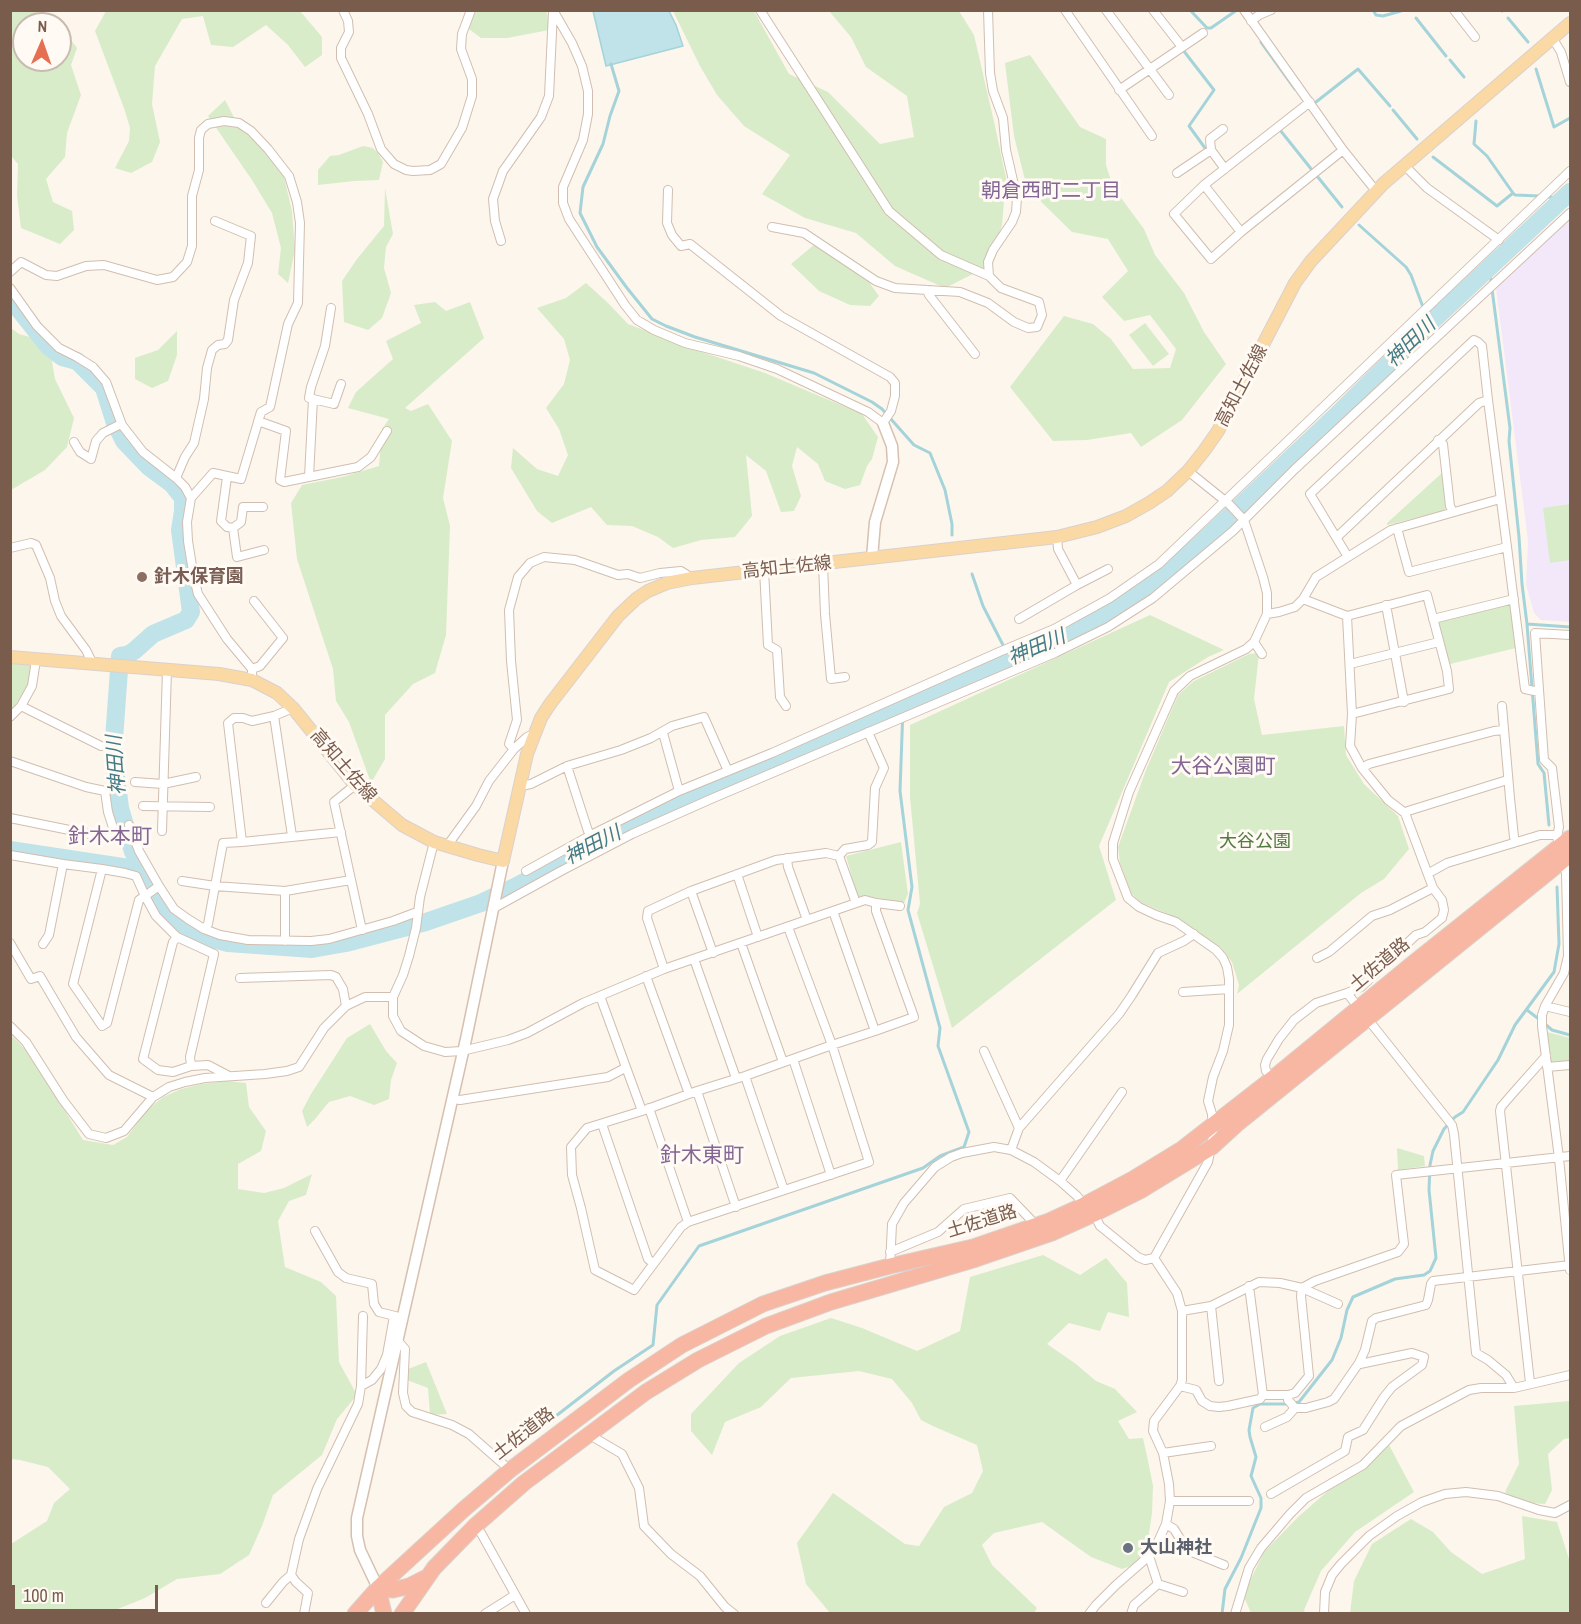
<!DOCTYPE html>
<html>
<head>
<meta charset="utf-8">
<style>
	body { margin:0 }
	#map { position:relative; width:1581px; height:1624px; overflow:hidden; background:#fdf6ec; font-family:"Archivo Narrow",sans-serif }
	canvas { display:block }
	.frame { position:absolute; inset:0; border:12px solid #7a5c4d; pointer-events:none }
	.north { position:absolute; left:12px; top:12px; width:60px; height:60px; box-sizing:border-box; background:#fffaf3; border:2px solid #cabbb1; border-radius:50%; rotate:2deg; font-size:16px; font-weight:700; line-height:24px; text-align:center; color:#7a5c4d }
	.north::after { content:''; display:block; margin:auto; width:21px; height:27px; background:#e76f51; clip-path:polygon(50% 0,100% 100%,50% 72%,0 100%) }
	.scale { position:absolute; left:12px; top:1585px; width:146px; height:27px; box-sizing:border-box; border:3px solid #7a5c4d; border-top:0; padding-left:8px; font-size:18px; line-height:21px; white-space:nowrap; color:#7a5c4d; -webkit-text-stroke:4px #fffaf3; paint-order:stroke }
</style>
</head>
<body>
<div id="map">
<canvas width="1581" height="1624"></canvas>
<div class="frame"></div>
<div class="north">N</div>
<div class="scale">100 m</div>
</div>
<script>
const ctx = document.querySelector('canvas').getContext('2d');
ctx.lineJoin = 'round';
function paint(path, color) { ctx.fillStyle = color; ctx.fill(path, 'evenodd'); }
const toPath = rows => new Path2D(rows.map(r => 'M' + r).join(''));
function stroke(path, color, width, dash) { ctx.strokeStyle = color; ctx.lineWidth = width; ctx.lineCap = dash ? 'butt' : 'round'; ctx.setLineDash(dash || []); ctx.stroke(path); }
function drawText(font, color, halo, rows, align = 'center') {
  ctx.font = font + ' "Archivo Narrow","Noto Sans JP",sans-serif'; ctx.lineWidth = 6; ctx.setLineDash([]); ctx.textBaseline = 'middle'; ctx.strokeStyle = halo; ctx.fillStyle = color; for (const [text, x, y, turn = 0] of rows) {
    ctx.save(); ctx.translate(x, y); ctx.rotate((+turn || 0) * Math.PI / 180); ctx.textAlign = isNaN(turn) ? turn : align; if (halo) ctx.strokeText(text, 0, 0); ctx.fillText(text, 0, 0); ctx.restore();
  }
}
const education = toPath([
	[1570,218,1570,622,1541,620,1534,613,1526,585,1528,541,1496,288]
]);
const green = toPath([
	[11,10,35,11,51,24,24,24,24,60,60,60,60,31,71,40,77,48,71,65,81,95,67,133,65,157,46,179,53,202,72,211,74,230,60,244,21,228,17,195,18,164,11,156],
	[546,10,547,13,549,30,507,38,481,38,469,29,476,11],
	[106,11,300,11,322,37,322,55,305,67,288,45,266,25,233,47,211,45,203,16,182,19,155,66,152,104,160,142,152,162,131,173,115,168,129,141,130,128,125,111,95,31],
	[673,11,754,11,789,74,828,92,880,144,914,137,907,96,866,67,851,37,829,11,959,11,974,35,995,126,1006,178,1002,225,989,266,945,288,895,266,856,233,805,218,762,194,790,155,744,126,717,95,700,66],
	[1030,55,1080,127,1106,139,1106,165,1113,187,1144,229,1155,255,1184,293,1204,332,1226,364,1182,420,1141,447,1131,433,1087,440,1053,441,1010,387,1064,316,1093,324,1111,339,1133,369,1170,368,1176,349,1150,315,1124,321,1102,297,1128,271,1108,239,1072,232,1027,188,1014,136,1005,63],
	[225,100,237,123,265,151,284,177,292,211,295,250,288,283,278,274,281,248,272,213,252,180,208,116],
	[363,146,373,148,378,153,383,162,379,180,354,181,318,185,318,170,330,156,339,155],
	[385,188,393,234,386,247,384,268,391,293,382,318,368,330,344,322,342,281,357,259,384,226],
	[815,244,866,278,879,296,870,306,850,305,819,291,791,264],
	[586,283,608,303,628,324,705,353,765,373,862,414,878,437,872,459,867,466,860,485,845,489,825,481,818,464,797,447,792,466,801,496,794,511,781,512,766,471,746,455,752,516,735,537,701,540,673,548,658,537,632,526,607,525,591,507,552,523,537,511,511,468,513,448,537,469,558,476,568,455,559,429,546,408,564,384,570,360,564,339,537,308,566,298],
	[435,302,446,311,470,302,484,338,405,408,411,411,428,404,452,441,443,498,450,526,446,635,435,673,413,684,385,715,385,759,371,783,349,722,336,701,333,669,297,559,291,503,302,485,342,477,379,466,382,429,389,419,348,408,356,392,393,359,386,341,421,323,414,305],
	[1145,323,1169,354,1153,366,1129,335],
	[11,328,19,334,30,337,50,350,55,379,74,418,67,447,45,470,11,490],
	[177,331,177,355,168,381,152,388,135,379,135,358,158,350],
	[1443,472,1447,506,1443,511,1387,525,1387,523],
	[1570,504,1570,560,1550,563,1543,508],
	[1510,603,1516,648,1450,664,1438,626,1440,621],
	[1150,615,1224,650,1208,657,1169,682,1099,846,1116,900,952,1028,917,913,920,904,910,797,910,725],
	[1259,653,1254,699,1262,735,1344,726,1346,755,1364,784,1398,816,1409,849,1384,879,1361,893,1237,994,1239,985,1232,962,1221,948,1177,918,1140,902,1131,893,1120,863,1118,847,1146,770,1178,695,1194,681,1249,654],
	[11,663,31,664,29,685,11,711],
	[901,842,908,894,904,903,866,896,858,898,846,856],
	[370,1024,386,1051,397,1063,391,1080,389,1099,374,1105,350,1096,329,1102,315,1119,307,1127,302,1111,311,1094,347,1038],
	[1547,1032,1570,1038,1570,1061,1550,1063],
	[10,1034,30,1054,83,1140,113,1145,127,1137,146,1111,163,1097,181,1089,202,1084,227,1081,246,1083,249,1107,266,1131,261,1151,238,1164,238,1189,264,1193,284,1188,312,1174,306,1195,289,1201,278,1221,285,1267,321,1282,336,1296,339,1362,357,1395,337,1419,322,1455,273,1495,262,1526,249,1555,220,1574,177,1579,145,1598,108,1613,11,1613,11,1544,47,1521,54,1503,70,1489,48,1467,20,1460,11,1459],
	[1397,1148,1424,1156,1425,1166,1398,1170],
	[1043,1255,1080,1275,1106,1258,1127,1283,1129,1317,1108,1312,1100,1331,1069,1323,1047,1344,1076,1364,1096,1381,1115,1389,1137,1412,1118,1421,1129,1439,1143,1438,1148,1461,1153,1486,1152,1513,1146,1554,1134,1565,1122,1569,1091,1557,1042,1522,994,1533,982,1545,992,1565,1037,1608,1034,1613,830,1613,806,1584,797,1543,833,1493,905,1544,919,1546,944,1507,972,1493,983,1471,977,1445,935,1427,921,1420,912,1403,892,1379,859,1371,791,1378,761,1407,725,1422,712,1455,691,1431,691,1414,739,1363,780,1336,831,1318,862,1328,917,1351,960,1331,970,1277],
	[426,1362,447,1414,430,1415,428,1388,407,1380,408,1369],
	[1570,1401,1570,1438,1564,1439,1548,1454,1552,1490,1545,1504,1532,1503,1510,1497,1505,1492,1519,1464,1514,1406],
	[1389,1445,1414,1492,1355,1532,1321,1571,1304,1610,1305,1613,1251,1613,1243,1595,1264,1552,1298,1517,1329,1490,1368,1466],
	[1522,1516,1557,1522,1570,1562,1570,1613,1350,1613,1354,1581,1372,1544,1411,1519,1433,1532,1451,1552,1482,1574,1525,1559]
]);
const water = toPath([
	[593,11,669,11,676,25,683,46,606,66,593,11]
]);
const stream = toPath([
	[1190,10,1207,28,1211,28,1237,10],
	[1373,10,1376,15,1383,16,1401,11],
	[1502,10,1502,11],
	[1416,18,1446,56],
	[1508,18,1528,42],
	[1261,42,1295,89],
	[1183,50,1214,90,1189,126,1205,148],
	[1450,60,1464,77],
	[611,64,619,91,610,116,603,144,583,187,580,213,597,247,627,288,652,319,666,326,695,337,814,373,872,402,882,409,914,445,930,453,945,490,952,524,952,535],
	[1536,69,1554,127,1570,118],
	[1316,102,1358,69,1390,106],
	[1393,110,1417,139],
	[1476,121,1474,144,1487,156,1513,193,1515,195,1539,196],
	[1280,130,1312,170],
	[1433,157,1497,206,1513,193],
	[1317,176,1342,207],
	[1547,197,1564,198],
	[1359,225,1406,267,1411,275,1423,307],
	[1489,267,1491,281],
	[1492,289,1510,428,1509,441,1519,537,1522,584,1527,624,1538,764,1544,773,1549,825],
	[1425,313,1429,324],
	[972,574,983,606,1004,647],
	[1527,624,1570,627],
	[1007,654,1010,660],
	[1527,1010,1540,1020],
	[1545,1024,1552,1030,1570,1035],
	[1294,1403,1299,1402,1332,1360,1341,1338,1347,1310,1353,1297,1395,1279,1424,1275,1430,1271,1436,1258,1429,1190,1430,1165,1433,1151,1444,1129,1455,1117,1463,1112,1498,1060,1515,1025,1554,972,1559,944,1557,887],
	[512,1450,614,1371,653,1345,657,1305,699,1246,923,1168,940,1156,964,1147,969,1132,938,1046,940,1028,908,910,912,887,900,791,903,707],
	[1222,1614,1225,1589,1241,1558,1261,1508,1261,1498,1251,1476,1256,1457,1250,1437,1249,1430,1253,1408,1260,1404,1288,1404]
]);
const river = toPath([
	[10,298,48,346,62,357,77,361,104,388,115,423,124,441,149,467,172,484,183,498,183,511,180,530,191,612,186,620,153,634,134,651,127,655,120,656,113,753,120,808,133,852,162,901,175,918,197,935,228,943,312,949,346,943,426,922,481,903,517,886,589,847,677,803,1079,630,1136,595,1201,543,1342,410,1429,324,1570,192],
	[10,850,129,868,145,874]
]);
const street = toPath([
	[343,10,348,21,349,32,341,48,341,58,368,114,381,149,394,164,406,170,413,171,430,170,441,164,462,128,472,96,472,79,461,49,462,34,471,10],
	[553,10,572,43,582,66,588,91,588,114,583,140,563,187,563,203,569,219,625,305,637,320,654,330,685,343,739,356,777,369,868,412,883,423,891,411,895,396,895,383,890,377,781,316,690,244,681,246,672,235,667,223,668,190],
	[760,10,889,211,941,255,989,276],
	[1065,10,1152,136],
	[1106,10,1169,95],
	[1153,10,1182,47],
	[1244,10,1343,150,1376,191],
	[1454,10,1475,37],
	[1251,21,1259,15,1271,10],
	[1553,39,1561,52,1570,82],
	[1119,90,1203,33],
	[1223,129,1210,139,1211,150,1225,169],
	[1405,166,1427,188,1499,240],
	[1177,173,1211,150],
	[1204,185,1241,232,1343,150],
	[772,227,804,233,876,281,895,288,960,292,988,303,1014,322,1028,328,1037,327,1042,315,1039,302,1001,288,989,276,988,262,993,250,1012,222,1016,212,1017,198,1006,150,1003,118,993,91,990,73,988,10],
	[1241,232,1211,259,1174,214,1204,185,1310,102],
	[501,241,495,221,493,199,503,171,541,117,549,96,553,11],
	[10,272,21,262,46,275,57,276,86,266,104,265,157,280,173,277,187,262,192,246,192,196,199,170,199,138,201,130,208,124,224,121,239,123,251,131,268,149,289,176,297,202,300,223,298,303,288,324,270,407,261,412,241,479,213,473,191,498,187,522,188,541,194,578,198,594,227,639,252,669,252,680],
	[10,288,37,326,59,348,77,357,93,367,106,382,122,425,143,452,176,478,185,487,191,498],
	[927,290,929,295,975,354],
	[331,308,325,346,311,387,309,398,334,404,341,384],
	[258,421,286,431,280,480,284,482,358,467,371,457,387,431],
	[1438,440,1443,444,1450,506,1453,512],
	[74,442,80,452,91,459,96,441,103,433,119,425,122,425],
	[227,477,221,521,227,527,233,528],
	[309,477,313,399],
	[176,478,185,457,194,443,204,399,207,368,212,350,218,345,225,344,228,340,234,300,248,263,251,236,215,221],
	[263,507,243,507,241,522,233,528,237,557,264,550],
	[1397,528,1409,572,1507,547,1488,400],
	[1337,537,1479,403,1488,400,1482,346,1478,342,1474,340,1310,494,1348,557],
	[1507,547,1525,689,1539,692],
	[10,548,31,543,36,545,50,578,55,601,61,616,86,650,93,664],
	[823,564,825,614,831,679,845,677],
	[764,570,768,645,777,650,780,697,786,706],
	[1077,585,1108,569],
	[1303,599,1347,616,1427,595,1447,671,1449,689,1352,714],
	[1386,605,1404,702],
	[1267,614,1279,612,1295,607,1303,599,1316,577,1391,530,1500,499],
	[1347,616,1352,714,1350,746,1362,768,1388,800,1405,813,1433,888,1442,900,1444,910,1442,918,1425,932,1416,935,1361,987,1347,993,1452,1125,1454,1134,1476,1353,1488,1360,1506,1375,1514,1388],
	[1019,619,1077,585,1058,549,1057,537],
	[1433,619,1514,599],
	[1254,642,1262,654],
	[1350,664,1439,642],
	[252,669,260,666,283,638,254,601],
	[21,706,101,746],
	[1502,706,1510,798,1514,837,1516,842],
	[10,717,21,706,32,686,36,660],
	[514,749,509,744,517,720,511,661,509,610,518,577,530,563,544,557,575,560,618,575,628,574,640,578,660,573,681,571,692,578],
	[10,761,86,787,105,791,108,812,116,837,109,838,10,818],
	[567,766,588,831,591,835],
	[1362,768,1369,764,1494,731,1503,730],
	[135,782,163,784,196,777],
	[355,785,334,802,362,930],
	[520,786,531,784,567,766,621,750,651,738,672,726,704,717,728,771],
	[679,791,772,753,999,652,1054,629,1110,598,1159,564,1570,171],
	[143,806,210,807],
	[1405,813,1408,811,1504,781,1508,781],
	[129,825,139,851,159,886],
	[162,831,167,670],
	[292,836,274,716,293,708],
	[1557,837,1559,827,1552,768,1544,760,1535,633,1570,635],
	[242,842,228,723,234,718,243,718,252,721,274,716],
	[434,842,420,897,416,928,409,956,403,975,393,997,393,1016,401,1031,424,1046,445,1052,462,1051,508,1040,527,1033,583,1003,664,969,865,900,876,903,876,911,914,1017,875,1031,832,1045,745,1076,697,1091,642,1111,587,1128,571,1147,572,1175,581,1208,595,1270,634,1290,681,1227,688,1222,869,1162,832,1045,788,927],
	[447,846,476,806,489,781,514,749,527,737,536,733],
	[10,855,63,864,102,869,125,873,136,876,145,896,139,900,107,1023,102,1026,73,984,102,869],
	[839,856,845,849,868,845,872,842,875,788,884,768,868,732],
	[787,858,788,867,807,920],
	[526,871,591,835,679,791,663,733],
	[1429,873,1447,863,1540,835,1554,835,1557,837,1564,860,1566,874,1568,956,1564,973,1545,1006,1542,1015,1542,1026,1559,1158,1570,1270],
	[737,874,758,937],
	[182,881,215,886,223,843,242,842,341,832],
	[691,891,713,953],
	[876,903,900,906],
	[494,908,561,871,632,834,711,799,1055,653,1108,627,1153,598,1233,531,1295,469,1570,213],
	[833,911,875,1031],
	[204,929,208,924,215,886,285,891],
	[177,937,156,916,145,896,159,886,174,909,188,919,204,929,220,935,248,940,311,941,329,939,393,921,417,912],
	[285,941,285,891,351,880],
	[10,943,31,979,40,976,76,1037,109,1075,153,1097],
	[741,943,783,1062],
	[43,944,49,935,63,864],
	[1317,958,1329,952,1372,916,1390,910,1433,888],
	[694,959,736,1078],
	[664,969,647,918,648,911,691,891,776,860,826,853,839,856,856,903],
	[646,976,689,1094],
	[240,978,331,975,336,977,343,989,346,1006],
	[1183,992,1229,989],
	[600,996,642,1111],
	[1545,1006,1570,1012],
	[10,1026,26,1042,63,1100,89,1134,106,1138,124,1131,153,1097,169,1087,185,1082,205,1078,265,1074,287,1071,299,1067,324,1028,346,1006,365,997,393,997],
	[984,1051,1019,1128],
	[793,1059,831,1175],
	[191,1066,190,1057,214,954,177,937,173,942,143,1059,158,1070,173,1072,191,1066,208,1065,229,1076],
	[1547,1067,1570,1065],
	[745,1076,784,1190],
	[1273,1078,1266,1071,1265,1065,1267,1059,1279,1039,1294,1020,1316,1003,1347,993],
	[697,1091,736,1207],
	[452,1099,460,1100,608,1077,625,1068],
	[649,1108,688,1222],
	[602,1124,648,1259,653,1263],
	[1011,1150,1019,1128,1119,1014,1132,995,1158,953,1184,941,1194,934],
	[1060,1181,1122,1092],
	[1094,1214,1100,1226,1138,1257,1145,1260,1154,1258],
	[315,1231,338,1272,346,1278,372,1284,374,1304,379,1312,399,1317],
	[890,1252,938,1232,964,1209,1010,1198,1036,1225],
	[1154,1258,1208,1162,1213,1137,1212,1114,1208,1101,1213,1077,1223,1051,1229,1025,1229,979,1227,967,1223,958,1216,950,1176,922,1156,915,1139,907,1128,898,1113,859,1113,843,1129,792,1174,691,1190,676,1246,649,1254,642,1267,614,1267,593,1263,577,1244,520,1229,504,1188,471],
	[890,1266,892,1224,904,1203,935,1167,951,1157,962,1153,994,1147,1011,1150,1034,1162,1060,1181,1077,1196,1084,1205],
	[1249,1286,1263,1395,1288,1395,1295,1393,1309,1376,1301,1296,1302,1288,1338,1304],
	[1211,1306,1219,1381],
	[1182,1311,1211,1306,1259,1282,1280,1283,1302,1288,1315,1281,1398,1252,1404,1244,1396,1175,1570,1156],
	[397,1340,405,1349,403,1393,406,1406,412,1412,452,1425,469,1434,510,1470],
	[1359,1363,1365,1350,1372,1321,1376,1318,1426,1305,1428,1300,1431,1284,1433,1281,1570,1265],
	[1530,1383,1500,1111,1501,1107,1514,1092,1546,1056],
	[361,1386,363,1316],
	[1180,1386,1196,1390,1202,1401,1210,1406,1219,1407,1228,1406,1260,1399,1263,1395],
	[1265,1427,1287,1417,1295,1408],
	[588,1434,622,1454,639,1488,644,1526,671,1554,700,1576,725,1607,734,1614],
	[1163,1453,1211,1446],
	[1271,1494,1345,1451,1348,1437,1363,1430,1384,1397,1392,1387,1422,1365,1424,1357,1412,1353,1360,1364,1359,1363,1334,1399,1328,1402,1306,1408,1295,1408,1288,1400,1288,1395],
	[1170,1501,1249,1501],
	[1166,1524,1174,1529,1187,1550,1224,1565],
	[475,1526,481,1533,526,1614],
	[1158,1584,1183,1592],
	[266,1603,283,1582,291,1575],
	[304,1614,308,1593,296,1582,291,1575,299,1539,317,1489,358,1404,361,1386,372,1380,381,1369,387,1355,394,1316],
	[485,1614,515,1595],
	[1089,1614,1096,1605,1116,1585,1149,1556,1157,1544,1166,1524,1170,1501,1169,1484,1163,1453,1153,1431,1154,1421,1180,1386,1182,1380,1182,1311,1177,1293,1154,1258],
	[1131,1614,1134,1605,1158,1584,1149,1556],
	[1235,1614,1249,1568,1261,1548,1290,1514,1306,1498,1363,1465,1401,1426,1469,1390,1481,1388,1514,1388,1570,1375],
	[1324,1614,1325,1592,1332,1575,1341,1564,1369,1536,1397,1516,1422,1502,1445,1494,1466,1492,1498,1496,1539,1510,1555,1513,1570,1505]
]);
const secondary = toPath([
	[872,558,875,522,893,462,892,446,883,423],
	[378,1588,360,1550,357,1536,357,1518,466,1039,503,861]
]);
const primary = toPath([
	[10,657,219,674,252,680,277,693,293,708,355,785,402,825,434,842,478,855,503,861,527,754,541,718,550,704,618,616,636,599,648,591,667,583,692,578,1057,537,1097,527,1126,516,1149,503,1167,491,1188,471,1204,451,1218,431,1295,283,1311,261,1383,184,1570,23]
]);
const highway = toPath([
	[378,1588,393,1590,409,1586,427,1577],
	[378,1588,384,1614],
	[355,1614,378,1588,463,1510,510,1470,629,1380,682,1345,763,1304,825,1283,890,1266,973,1247,1049,1221,1084,1205,1133,1179,1182,1149,1273,1078,1412,964,1570,838],
	[402,1614,434,1568,475,1526,524,1483,646,1392,698,1360,766,1326,831,1302,976,1259,1052,1233,1094,1214,1140,1191,1212,1147,1236,1125,1570,855]
]);
const markers = [
	[142,577,6,"#8d6e63"],
	[1128,1548,6,"#6b7280"]
];
const streetNames = [
	["高知土佐線",1242,386,-62],
	["高知土佐線",787,568,-6],
	["高知土佐線",343,766,49],
	["土佐道路",1380,965,-40],
	["土佐道路",982,1222,-17],
	["土佐道路",524,1434,-38]
];
const educationNames = [
	["針木保育園",154,577]
];
const parkNames = [
	["大谷公園",1255,842]
];
const worshipNames = [
	["大山神社",1140,1548]
];
const neighbourhoodNames = [
	["朝倉西町二丁目",1051,192]
];
const waterNames = [
	["神田川",1411,343,-44],
	["神田川",1037,648,-23],
	["神田川",117,765,-94],
	["神田川",593,846,-27]
];
const quarterNames = [
	["大谷公園町",1223,767],
	["針木本町",110,837],
	["針木東町",702,1156]
];
paint(education, '#f3e8fa');
paint(green, '#d8ecc9');
paint(water, '#bfe3e8');
stroke(water, '#a5d3da', 1.5);
stroke(stream, '#a5d3da', 3);
stroke(river, '#bfe3e8', 18);
stroke(street, '#d1beb0', 10);
stroke(secondary, '#d6c0b0', 13);
stroke(primary, '#dad1cd', 14);
stroke(highway, '#dad1cd', 17);
stroke(street, '#fff', 8);
stroke(secondary, '#fff', 10);
stroke(primary, '#fbd9a5', 12);
stroke(highway, '#f7b7a3', 15);
for (const [x, y, r, color] of markers) { const dot = new Path2D(); dot.arc(x, y, r, 0, 2 * Math.PI); ctx.fillStyle = color; ctx.fill(dot); stroke(dot, '#fffaf3', 2); }
drawText('18px', '#7a5c4d', '#fffaf3', streetNames);
drawText('bold 18px', '#785e54', '#fffaf3', educationNames, 'left');
drawText('18px', '#537a41', '#fffaf3', parkNames);
drawText('bold 18px', '#5b616d', '#fffaf3', worshipNames, 'left');
drawText('20px', '#846695', '#fffaf3', neighbourhoodNames);
drawText('italic 20px', '#437c86', '#fffaf3', waterNames);
drawText('21px', '#846695', '#fffaf3', quarterNames);
</script>
</body>
</html>
